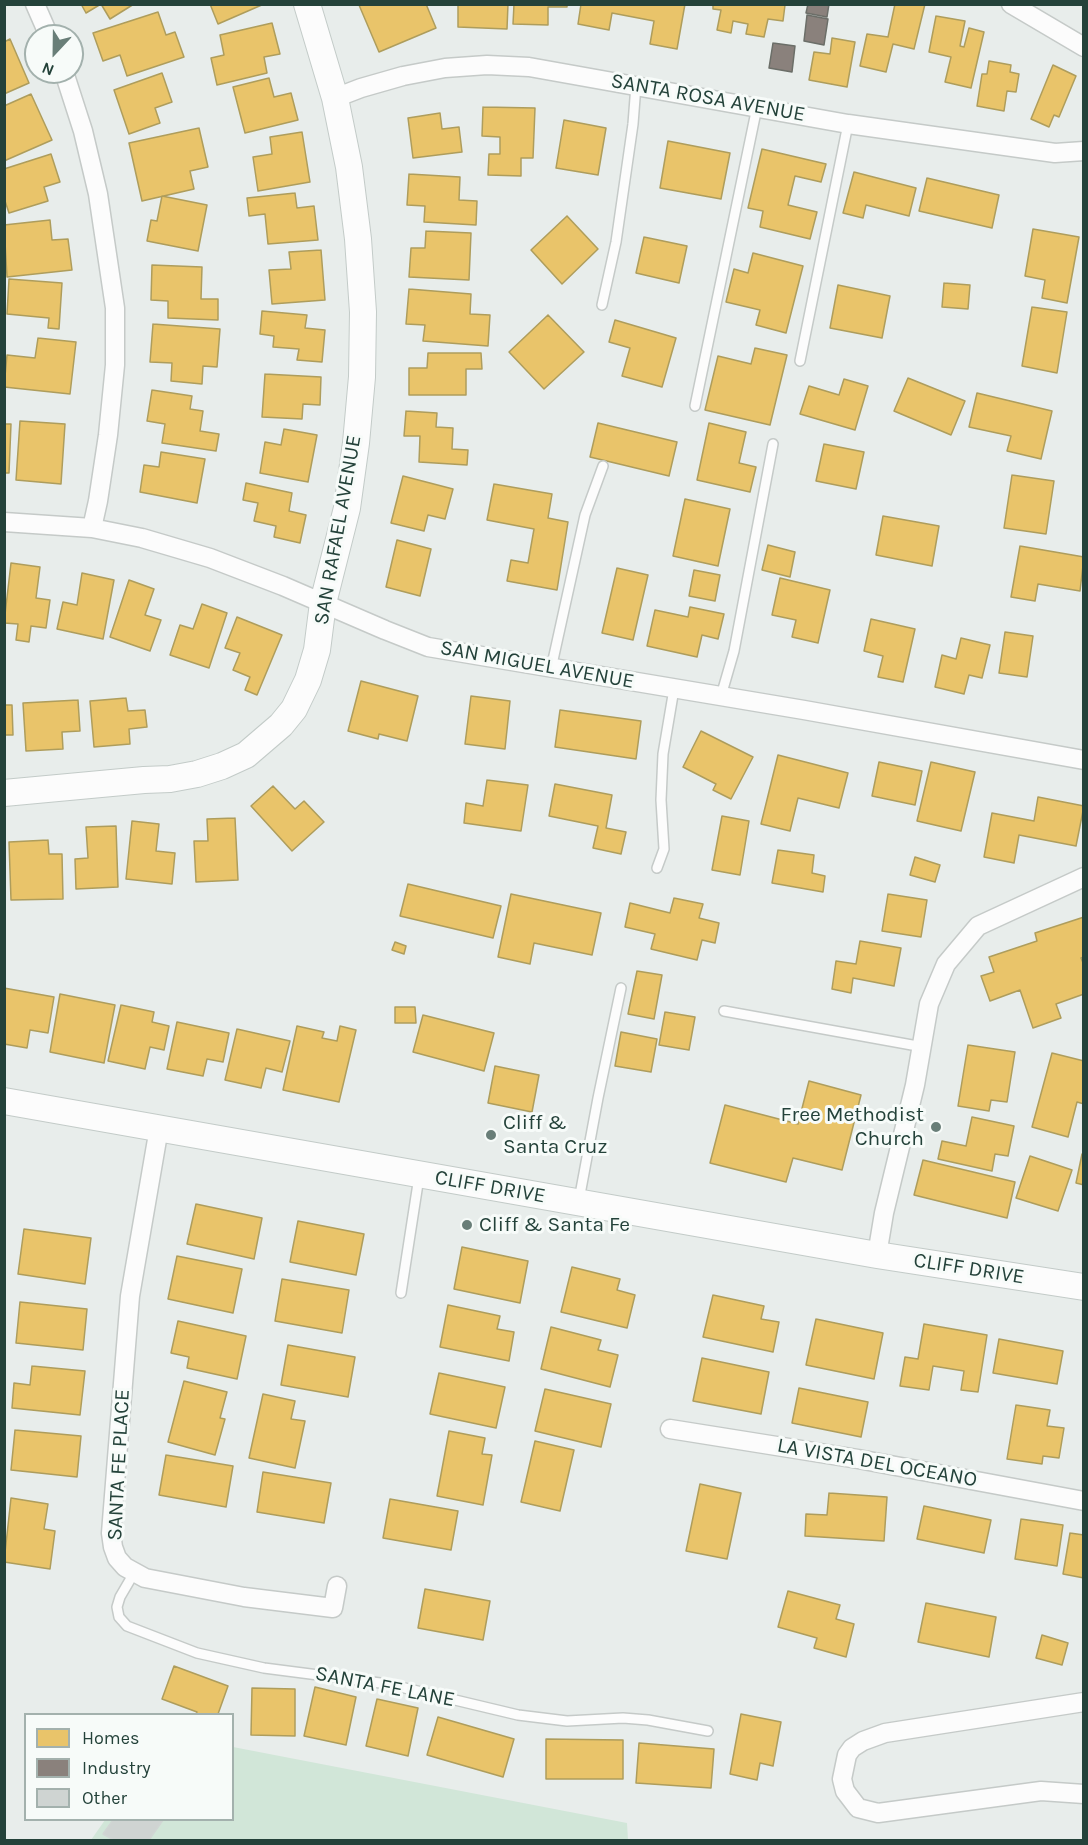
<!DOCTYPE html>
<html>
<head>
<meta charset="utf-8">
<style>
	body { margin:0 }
	#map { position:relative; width:1088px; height:1845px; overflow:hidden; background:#e8edeb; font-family:Karla,sans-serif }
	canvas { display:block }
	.frame { position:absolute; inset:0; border:6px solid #24423a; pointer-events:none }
	.legend { position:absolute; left:24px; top:1713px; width:210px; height:108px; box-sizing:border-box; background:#f7fbf9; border:2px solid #a3b1ad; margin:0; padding:8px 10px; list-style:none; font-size:18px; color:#24423a }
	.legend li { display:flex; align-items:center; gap:12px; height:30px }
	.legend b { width:30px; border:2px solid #a3b1ad }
	.north { position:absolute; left:24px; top:24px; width:60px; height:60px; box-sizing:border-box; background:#f7fbf9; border:2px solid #a3b1ad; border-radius:50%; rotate:202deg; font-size:16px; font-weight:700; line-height:24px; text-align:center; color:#24423a }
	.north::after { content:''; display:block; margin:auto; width:21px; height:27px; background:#697e78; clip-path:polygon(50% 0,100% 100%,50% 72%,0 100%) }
</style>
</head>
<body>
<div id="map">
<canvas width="1088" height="1845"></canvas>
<div class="frame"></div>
<ul class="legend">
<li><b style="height:16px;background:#e9c46a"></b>Homes</li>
<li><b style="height:16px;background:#8a817c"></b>Industry</li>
<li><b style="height:16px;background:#cfd4d2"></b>Other</li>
</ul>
<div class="north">N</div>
</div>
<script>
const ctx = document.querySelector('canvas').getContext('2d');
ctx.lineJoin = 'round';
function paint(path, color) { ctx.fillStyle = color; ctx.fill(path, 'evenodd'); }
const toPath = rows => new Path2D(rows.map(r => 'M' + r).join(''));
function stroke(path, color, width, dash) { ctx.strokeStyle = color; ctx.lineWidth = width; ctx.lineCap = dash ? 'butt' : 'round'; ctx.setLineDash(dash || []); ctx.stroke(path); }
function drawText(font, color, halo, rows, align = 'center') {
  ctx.font = font + ' Karla,sans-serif'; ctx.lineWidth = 6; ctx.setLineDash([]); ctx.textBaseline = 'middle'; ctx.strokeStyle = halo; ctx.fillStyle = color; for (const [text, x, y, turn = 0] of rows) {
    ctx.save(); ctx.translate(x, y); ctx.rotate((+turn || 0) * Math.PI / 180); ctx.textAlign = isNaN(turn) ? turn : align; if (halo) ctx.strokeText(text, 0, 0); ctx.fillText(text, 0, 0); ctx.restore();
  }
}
const green = toPath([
	[233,1747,627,1823,628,1840,91,1840,105,1820,232,1820]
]);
const homes = toPath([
	[81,4,101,4,86,13,81,4],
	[101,4,134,4,110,19,101,4],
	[210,4,264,4,218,24,210,4],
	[426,4,436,28,379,52,359,5,426,4],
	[458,4,508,4,507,29,458,27,458,4],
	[514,4,567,4,567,7,548,7,548,25,513,24,514,4],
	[581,4,685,4,677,49,650,44,654,21,612,13,609,30,578,24,581,4],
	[713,4,783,4,785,5,783,21,768,19,764,37,746,34,748,24,733,21,731,33,717,30,721,10,713,9,713,4],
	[895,4,925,4,914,49,893,44,886,72,860,66,867,34,888,37,895,4],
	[158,12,166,35,175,32,184,57,127,76,120,55,103,61,93,33,158,12],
	[936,16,965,21,960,46,964,47,969,28,984,32,971,88,945,82,951,57,929,52,936,16],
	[272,23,280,54,264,57,267,73,217,85,211,58,224,55,220,35,272,23],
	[832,38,855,42,847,87,809,80,814,52,830,54,832,38],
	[10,39,29,83,4,94,4,42,10,39],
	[989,61,1011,65,1010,72,1019,74,1016,92,1007,91,1004,111,977,106,982,74,987,74,989,61],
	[1053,65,1076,76,1059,117,1054,115,1049,127,1031,119,1053,65],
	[162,73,172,102,155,108,160,123,129,134,114,90,162,73],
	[269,78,274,97,291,93,298,120,245,133,233,87,269,78],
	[31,94,52,140,4,161,4,106,31,94],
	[483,107,535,108,533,158,521,158,521,176,488,175,489,154,500,154,500,137,482,136,483,107],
	[440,113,442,129,459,127,462,152,413,158,408,118,440,113],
	[564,120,606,128,598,175,556,168,564,120],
	[199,128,208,167,190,171,194,189,142,201,129,143,199,128],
	[302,132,310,182,258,191,253,157,272,154,270,137,302,132],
	[668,141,730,153,721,199,660,188,668,141],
	[762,149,826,164,821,182,795,176,788,205,817,212,810,239,760,227,763,211,748,208,762,149],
	[51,154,60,182,44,187,48,201,9,213,4,198,4,169,51,154],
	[854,172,916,188,909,216,866,205,863,218,843,213,854,172],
	[409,174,460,177,459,200,477,201,476,225,424,222,425,206,407,205,409,174],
	[927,178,999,195,992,228,919,211,927,178],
	[295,193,297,208,314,206,318,240,268,244,265,214,249,216,247,198,295,193],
	[162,196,207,205,198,251,147,241,151,220,157,221,162,196],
	[567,216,598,249,562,284,531,250,567,216],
	[50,220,52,240,68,239,72,270,7,277,4,225,50,220],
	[1033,229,1079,237,1067,303,1042,298,1045,280,1025,276,1033,229],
	[426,231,471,233,469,280,409,277,411,248,425,248,426,231],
	[644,237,687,246,679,283,636,273,644,237],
	[321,250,325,300,272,304,269,270,291,269,289,252,321,250],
	[753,253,803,266,786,333,756,325,760,310,726,302,734,269,748,273,753,253],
	[152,265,202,267,201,299,218,299,218,320,168,318,168,301,151,300,152,265],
	[9,279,62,283,59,329,48,328,49,318,7,314,9,279],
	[944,283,970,285,968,309,942,307,944,283],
	[838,285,890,296,882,338,830,328,838,285],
	[409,289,471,294,470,314,490,315,488,346,423,341,425,325,406,324,409,289],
	[1032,307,1067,312,1057,373,1022,366,1032,307],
	[262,311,307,315,305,328,325,330,322,362,297,360,299,349,273,347,274,336,260,334,262,311],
	[548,315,584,352,544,389,509,352,548,315],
	[615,320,676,338,662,387,622,376,630,348,609,342,615,320],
	[153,324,220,329,217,367,203,366,202,384,171,381,172,363,150,362,153,324],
	[38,338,76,342,70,394,4,387,7,355,35,358,38,338],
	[755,348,787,355,770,425,705,410,718,356,751,364,755,348],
	[428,353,481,353,482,369,466,369,466,395,409,395,409,368,427,368,428,353],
	[265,374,321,377,320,405,303,404,302,419,262,417,265,374],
	[908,378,965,401,951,435,894,411,908,378],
	[844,379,868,386,855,430,800,414,809,386,839,395,844,379],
	[152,390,192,396,190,409,203,411,200,431,219,434,216,451,162,443,165,424,147,421,152,390],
	[977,393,1052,411,1041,459,1007,451,1011,436,969,427,977,393],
	[406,411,437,413,436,427,453,428,452,449,468,450,467,465,419,462,420,436,404,436,406,411],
	[20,421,65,424,61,484,16,480,20,421],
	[598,423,677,442,669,476,590,457,598,423],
	[709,423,746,432,739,463,756,467,750,492,697,480,709,423],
	[4,424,11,424,9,473,4,473,4,424],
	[284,429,317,435,308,482,260,473,265,442,281,445,284,429],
	[824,444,864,452,856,489,816,481,824,444],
	[161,452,205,459,197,503,140,492,144,465,159,467,161,452],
	[1012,475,1054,481,1046,534,1004,528,1012,475],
	[403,476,453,489,445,519,428,515,424,531,391,523,403,476],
	[246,483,292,493,289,511,306,515,300,543,274,537,276,526,254,521,258,503,243,500,246,483],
	[494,484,552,494,548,518,568,522,557,590,507,581,511,560,528,563,534,529,487,520,494,484],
	[685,499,730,509,718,566,673,556,685,499],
	[883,516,939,526,932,566,876,555,883,516],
	[397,540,431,549,420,596,386,587,397,540],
	[768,545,795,552,790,577,762,570,768,545],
	[1020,546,1084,557,1080,591,1038,584,1035,601,1011,597,1020,546],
	[11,563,40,567,36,598,50,600,46,628,31,626,29,642,16,640,18,624,4,623,11,563],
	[617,568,648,575,633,640,602,633,617,568],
	[694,570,720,575,715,601,689,596,694,570],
	[82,573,114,580,103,639,57,629,63,602,77,605,82,573],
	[780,578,830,590,818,643,792,637,796,620,772,615,780,578],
	[129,580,154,589,145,615,161,620,150,651,110,637,129,580],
	[202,604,227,613,209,668,170,655,180,625,193,629,202,604],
	[690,607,724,614,718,639,702,635,697,657,647,646,655,610,688,617,690,607],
	[237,617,282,635,257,695,245,690,250,677,233,670,240,653,225,648,237,617],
	[871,619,915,629,903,682,878,677,883,656,864,651,871,619],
	[1005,632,1033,636,1027,677,999,673,1005,632],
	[961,638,990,645,982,678,969,675,964,694,935,687,942,655,956,659,961,638],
	[361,681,418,696,407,741,379,734,378,739,348,731,361,681],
	[471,696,510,701,505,749,465,744,471,696],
	[126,698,128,711,145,710,147,727,129,729,130,744,94,747,90,701,126,698],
	[78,700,80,731,62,732,63,749,26,751,23,703,78,700],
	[4,705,12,705,13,735,4,735,4,705],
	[560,710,641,721,636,759,555,747,560,710],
	[701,731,753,757,731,799,713,790,716,784,683,767,701,731],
	[778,755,848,773,839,808,798,798,790,831,761,824,778,755],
	[879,762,922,771,915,805,872,796,879,762],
	[931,762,975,772,961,831,917,821,931,762],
	[487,780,528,785,521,831,464,823,466,803,483,806,487,780],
	[555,784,612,795,606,828,626,832,621,854,593,848,598,826,549,816,555,784],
	[273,786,295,809,304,801,324,822,292,851,251,806,273,786],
	[1038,797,1084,806,1076,846,1019,835,1014,863,984,857,992,813,1034,821,1038,797],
	[722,816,749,821,740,875,712,870,722,816],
	[235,818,238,880,196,882,194,841,208,841,207,819,235,818],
	[132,821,159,824,156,851,175,853,172,884,126,879,132,821],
	[116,826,118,887,76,889,75,859,88,858,86,827,116,826],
	[48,840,49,854,62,854,63,899,11,900,9,842,48,840],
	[778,850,814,855,812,873,825,876,823,892,772,883,778,850],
	[915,857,940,865,935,882,910,875,915,857],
	[408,884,501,906,493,938,400,916,408,884],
	[511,894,601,913,592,955,534,943,530,964,498,957,511,894],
	[888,894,927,900,921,937,882,931,888,894],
	[674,898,703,904,699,918,719,923,715,943,702,940,697,960,651,949,655,934,625,927,630,903,670,913,674,898],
	[1084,917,1084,957,1081,958,1084,965,1084,994,1056,1004,1061,1018,1033,1028,1020,990,990,1001,981,976,994,972,989,957,1037,941,1035,933,1084,917],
	[860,941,901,948,894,986,853,978,851,993,832,989,836,961,856,964,860,941],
	[395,942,406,946,404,954,392,950,395,942],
	[637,971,662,975,654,1019,628,1014,637,971],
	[4,988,54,997,48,1033,30,1030,27,1048,4,1044,4,988],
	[60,994,115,1005,104,1063,50,1052,60,994],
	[121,1005,154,1012,152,1022,169,1026,164,1050,150,1047,145,1069,108,1061,121,1005],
	[395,1007,415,1007,416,1023,395,1023,395,1007],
	[665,1012,695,1017,689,1050,659,1045,665,1012],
	[423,1015,494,1033,484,1071,413,1052,423,1015],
	[177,1022,229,1033,223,1062,207,1059,203,1076,167,1069,177,1022],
	[297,1026,324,1032,322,1038,337,1041,340,1026,356,1030,339,1102,283,1090,297,1026],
	[237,1029,290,1041,282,1072,266,1068,261,1088,225,1080,237,1029],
	[621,1032,657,1039,651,1072,615,1066,621,1032],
	[968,1045,1015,1052,1007,1102,991,1100,989,1111,958,1106,968,1045],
	[1052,1053,1084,1061,1084,1104,1077,1102,1068,1137,1032,1127,1052,1053],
	[495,1066,539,1075,532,1112,488,1103,495,1066],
	[809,1081,861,1095,842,1170,793,1158,786,1182,710,1163,725,1105,798,1124,809,1081],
	[972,1117,1014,1126,1008,1156,995,1154,992,1171,938,1159,942,1141,966,1146,972,1117],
	[1082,1154,1084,1154,1084,1185,1076,1183,1082,1154],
	[1030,1156,1072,1170,1058,1211,1016,1198,1030,1156],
	[923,1160,1015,1182,1007,1218,914,1195,923,1160],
	[196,1204,262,1218,254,1259,187,1244,196,1204],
	[298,1221,364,1234,356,1275,290,1262,298,1221],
	[24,1229,91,1238,85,1284,18,1274,24,1229],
	[462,1247,528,1261,520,1303,454,1289,462,1247],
	[177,1256,242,1269,233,1313,168,1299,177,1256],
	[572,1267,620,1279,617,1290,635,1295,627,1328,561,1312,572,1267],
	[282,1279,349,1290,342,1333,275,1321,282,1279],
	[713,1295,764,1306,761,1319,779,1322,773,1352,703,1337,713,1295],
	[20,1302,87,1309,83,1350,16,1343,20,1302],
	[448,1305,500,1316,497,1329,514,1332,509,1361,440,1347,448,1305],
	[816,1319,883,1333,874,1379,806,1365,816,1319],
	[178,1321,246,1336,237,1379,187,1368,189,1357,171,1353,178,1321],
	[924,1324,987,1335,978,1392,961,1390,964,1371,933,1366,929,1390,900,1386,905,1357,918,1359,924,1324],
	[551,1327,601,1340,598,1350,618,1355,610,1387,541,1369,551,1327],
	[999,1339,1063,1351,1057,1384,993,1373,999,1339],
	[288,1345,355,1357,348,1397,281,1385,288,1345],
	[702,1358,769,1372,761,1414,693,1401,702,1358],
	[32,1366,85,1371,80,1415,12,1408,14,1383,30,1385,32,1366],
	[439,1373,505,1387,496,1428,430,1414,439,1373],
	[184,1381,227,1392,220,1418,225,1419,215,1455,168,1442,184,1381],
	[799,1388,868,1402,861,1437,792,1423,799,1388],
	[545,1389,611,1404,601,1447,535,1431,545,1389],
	[263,1394,295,1401,291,1419,305,1421,295,1468,249,1458,263,1394],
	[1016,1405,1050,1410,1047,1426,1064,1428,1059,1458,1043,1456,1042,1464,1007,1459,1016,1405],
	[15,1430,81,1436,77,1477,11,1470,15,1430],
	[449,1431,485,1438,482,1454,492,1455,483,1505,437,1496,449,1431],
	[535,1441,574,1450,560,1511,521,1502,535,1441],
	[166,1455,233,1466,226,1507,159,1495,166,1455],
	[263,1472,331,1483,324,1523,257,1512,263,1472],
	[700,1484,741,1493,727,1559,686,1551,700,1484],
	[829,1493,887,1497,884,1541,805,1536,806,1514,827,1515,829,1493],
	[11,1498,48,1504,44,1529,55,1531,50,1569,4,1562,11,1498],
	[390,1499,458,1511,451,1550,383,1538,390,1499],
	[924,1506,991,1520,984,1553,917,1539,924,1506],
	[1021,1519,1063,1525,1057,1566,1015,1559,1021,1519],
	[1070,1533,1084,1535,1084,1578,1063,1574,1070,1533],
	[425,1589,490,1601,483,1640,418,1628,425,1589],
	[788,1591,840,1605,836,1619,854,1624,846,1657,814,1648,817,1638,778,1627,788,1591],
	[926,1603,996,1617,989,1657,918,1642,926,1603],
	[1042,1635,1068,1643,1062,1665,1036,1658,1042,1635],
	[174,1666,228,1686,218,1714,196,1714,197,1712,162,1699,174,1666],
	[315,1687,356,1697,346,1745,304,1736,315,1687],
	[252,1688,295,1689,295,1736,251,1735,252,1688],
	[377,1699,418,1708,408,1756,366,1746,377,1699],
	[741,1714,781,1722,773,1766,760,1763,757,1780,730,1774,741,1714],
	[438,1717,514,1739,503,1777,427,1755,438,1717],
	[546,1739,623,1740,623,1779,546,1779,546,1739],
	[639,1743,714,1749,711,1788,636,1783,639,1743]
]);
const industry = toPath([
	[808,4,829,4,827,17,806,13,808,4],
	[807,15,828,19,824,45,804,41,807,15],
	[773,43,795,46,792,72,769,68,773,43]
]);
const building = toPath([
	[113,1820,163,1820,149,1840,114,1840,103,1834,113,1820]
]);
const lane = toPath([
	[602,305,616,242,633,124,636,85],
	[800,361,848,124],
	[695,406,757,107],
	[551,669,585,515,603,466],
	[721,696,734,651,773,444],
	[657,868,664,849,661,800,663,754,674,689],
	[724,1011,923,1047],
	[579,1200,598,1098,621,988],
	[401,1293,419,1177],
	[134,1573,120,1597,117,1607,119,1617,127,1626,197,1653,264,1668,388,1684,518,1715,567,1721,623,1718,648,1720,708,1731]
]);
const street = toPath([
	[35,4,49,36],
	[1011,4,1084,47],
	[64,72,83,131,98,194,115,308,115,365,108,435,98,501,92,528],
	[335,98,361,88,403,76,445,68,487,65,529,67,848,124,1055,153,1084,151],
	[4,522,92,528,142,538,210,558,283,586,385,630,428,647,804,710,1084,760],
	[159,1128,130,1296,111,1533,113,1547,117,1558,125,1567,145,1578,244,1597,333,1608,337,1586],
	[877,1255,884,1213,915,1085,929,1004,946,964,978,926,1084,877],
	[670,1429,858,1459,1084,1501],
	[1084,1702,885,1733,863,1741,852,1748,847,1755,842,1779,845,1791,858,1808,878,1813,1041,1791,1084,1794]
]);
const secondary = toPath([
	[4,793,144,780,170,779,197,774,222,766,246,755,281,725,294,709,308,680,317,650,323,603,347,508,356,443,362,377,363,312,358,239,349,167,335,98,307,4],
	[4,1101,877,1255,1084,1287]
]);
const markers = [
	[936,1127,6,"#697e78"],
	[491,1135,6,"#697e78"],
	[467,1225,6,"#697e78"]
];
const streetNames = [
	["SANTA ROSA AVENUE",708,98,10],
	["SAN RAFAEL AVENUE",338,530,-80],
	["SAN MIGUEL AVENUE",537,665,10],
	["CLIFF DRIVE",490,1187,10],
	["CLIFF DRIVE",969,1269,9],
	["LA VISTA DEL OCEANO",877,1463,10],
	["SANTA FE PLACE",119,1465,-87],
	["SANTA FE LANE",385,1687,11]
];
const poiNames = [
	["Free Methodist",924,1115,"right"],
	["Church",924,1139,"right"],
	["Cliff &",503,1123],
	["Santa Cruz",503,1147],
	["Cliff & Santa Fe",479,1225]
];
paint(green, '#d1e6d8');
paint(homes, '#e9c46a');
stroke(homes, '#ae9d5c', 1.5);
paint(industry, '#8a817c');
stroke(industry, '#6b6e68', 1.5);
paint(building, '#cfd4d2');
stroke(building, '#d1d6d4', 1.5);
stroke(lane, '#c5cac8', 12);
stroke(street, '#c5cac8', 21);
stroke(secondary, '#c3cbc8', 28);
stroke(lane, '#fcfcfc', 9);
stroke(street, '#fcfcfc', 18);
stroke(secondary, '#fcfcfc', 26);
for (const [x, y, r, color] of markers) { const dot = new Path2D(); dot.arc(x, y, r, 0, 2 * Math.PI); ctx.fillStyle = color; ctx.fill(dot); stroke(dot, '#f7fbf9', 2); }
drawText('21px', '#24423a', '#f7fbf9', streetNames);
drawText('21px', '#24423a', '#f7fbf9', poiNames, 'left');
</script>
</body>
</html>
